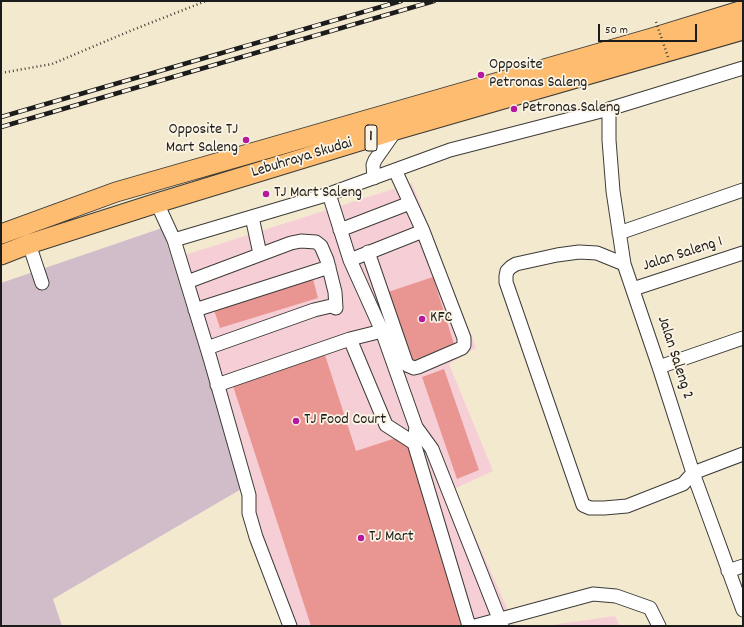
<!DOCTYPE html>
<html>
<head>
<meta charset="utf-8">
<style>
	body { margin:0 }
	#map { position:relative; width:744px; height:627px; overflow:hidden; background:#f3e9cf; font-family:Dekko,sans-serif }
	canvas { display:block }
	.frame { position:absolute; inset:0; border:2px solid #1c1c1c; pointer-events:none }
	.scale { position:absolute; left:598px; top:24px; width:99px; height:18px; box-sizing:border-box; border:2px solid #1c1c1c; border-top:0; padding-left:5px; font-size:12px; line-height:14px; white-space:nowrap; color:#1c1c1c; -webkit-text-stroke:3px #fcf5e5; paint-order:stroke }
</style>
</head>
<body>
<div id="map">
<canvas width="744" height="627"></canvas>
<div class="frame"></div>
<div class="scale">50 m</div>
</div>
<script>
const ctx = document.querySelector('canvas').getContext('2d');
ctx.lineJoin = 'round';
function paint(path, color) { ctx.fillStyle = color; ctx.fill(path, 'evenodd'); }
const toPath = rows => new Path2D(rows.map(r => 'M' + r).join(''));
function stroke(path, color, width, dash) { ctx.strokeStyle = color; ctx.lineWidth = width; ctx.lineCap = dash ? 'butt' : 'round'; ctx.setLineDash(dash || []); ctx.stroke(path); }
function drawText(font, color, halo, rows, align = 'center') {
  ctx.font = font + ' Dekko,sans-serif'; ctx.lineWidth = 3.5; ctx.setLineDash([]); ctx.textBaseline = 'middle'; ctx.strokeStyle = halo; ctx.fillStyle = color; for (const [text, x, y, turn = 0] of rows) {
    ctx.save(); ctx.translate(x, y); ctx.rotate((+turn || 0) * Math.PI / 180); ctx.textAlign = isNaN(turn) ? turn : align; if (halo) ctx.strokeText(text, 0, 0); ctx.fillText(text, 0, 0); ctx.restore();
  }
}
const built = toPath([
	[412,183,476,348,449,364,493,471,454,489,515,626,286,626,172,259],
	[615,616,620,626,544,626]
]);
const industrial = toPath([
	[162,228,243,488,53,599,62,626,1,626,1,283]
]);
const building = toPath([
	[433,277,455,347,411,362,388,292],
	[313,279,318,298,220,328,214,310],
	[325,355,356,451,405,435,467,626,311,626,233,386],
	[444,369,479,470,457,479,422,377]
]);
const path = toPath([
	[1,73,52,64,130,31,206,1]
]);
const minor = toPath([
	[609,109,609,140,613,191,624,264,659,367,693,473,743,610],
	[374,178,373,165,375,160,396,130],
	[329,194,350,260,382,331,416,427,432,449,502,626],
	[157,203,174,240,210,358,249,495,249,513,256,537,290,626],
	[252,217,260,254],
	[340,230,410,203],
	[619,233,743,190],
	[174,240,329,194,450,150,609,109,743,68],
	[29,244,42,283],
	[368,252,407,365,414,368,418,367,462,348,464,345,464,338,423,231,395,170],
	[350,260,423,231],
	[624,264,597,253,579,252,557,255,516,264,511,267,507,271,506,276,506,282,583,505,590,508,604,508,627,506,683,484,693,473,743,454],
	[187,282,291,243,301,241,316,242,321,246,327,260,335,292,336,308,331,306,314,310,207,348],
	[633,289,743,253],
	[195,310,329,267],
	[350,339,386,425,414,443],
	[659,367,743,338],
	[217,385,350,339,382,331],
	[416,427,414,443,469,626],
	[728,571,743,566],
	[475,626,593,594,616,596,650,608,659,626]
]);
const highway = toPath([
	[1,234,116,192,652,38,743,10],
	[1,255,29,244,157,203,396,130,743,30]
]);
const rail = toPath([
	[1,117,401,1],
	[1,127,434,1]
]);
const pathBridge = toPath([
	[656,22,669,60]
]);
const markers = [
	[481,75,4,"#b5179e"],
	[514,109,4,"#b5179e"],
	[246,140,4,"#b5179e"],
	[266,194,4,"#b5179e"],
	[422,319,4,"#b5179e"],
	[296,421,4,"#b5179e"],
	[361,538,4,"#b5179e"]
];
const shields = [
	[371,138,12]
];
const shieldNames = [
	["1",371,138]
];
const poiNames = [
	["Opposite",489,66],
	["Petronas Saleng",489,84],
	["Petronas Saleng",522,109],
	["Opposite TJ",238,131,"right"],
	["Mart Saleng",238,149,"right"],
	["TJ Mart Saleng",274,194],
	["KFC",430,319],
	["TJ Food Court",304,421],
	["TJ Mart",369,538]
];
const streetNames = [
	["Lebuhraya Skudai",302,159,-17],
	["Jalan Saleng 1",683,255,-18],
	["Jalan Saleng 2",674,358,72]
];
paint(built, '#f6cfd6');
paint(industrial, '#d1bdc9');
paint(building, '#e99592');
stroke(minor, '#3c3b37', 15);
stroke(highway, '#3c3b37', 21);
stroke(path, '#3c3b37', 2.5, [1, 3]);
stroke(minor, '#fff', 13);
stroke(highway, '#fdbc6f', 19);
stroke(rail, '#1c1c1c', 4.5);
stroke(rail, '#fcf5e5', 3, [9]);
stroke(pathBridge, '#3c3b37', 2.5, [1, 3]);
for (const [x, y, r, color] of markers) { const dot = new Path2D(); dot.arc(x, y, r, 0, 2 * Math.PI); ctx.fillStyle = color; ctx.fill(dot); stroke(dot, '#fcf5e5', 1.5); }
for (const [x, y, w] of shields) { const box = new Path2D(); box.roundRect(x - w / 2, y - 13, w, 26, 3); ctx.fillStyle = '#fcf5e5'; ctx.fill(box); stroke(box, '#1c1c1c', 1); }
drawText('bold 15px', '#1c1c1c', null, shieldNames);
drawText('16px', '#1c1c1c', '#fcf5e5', poiNames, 'left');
drawText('16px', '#1c1c1c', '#fcf5e5', streetNames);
</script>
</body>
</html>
